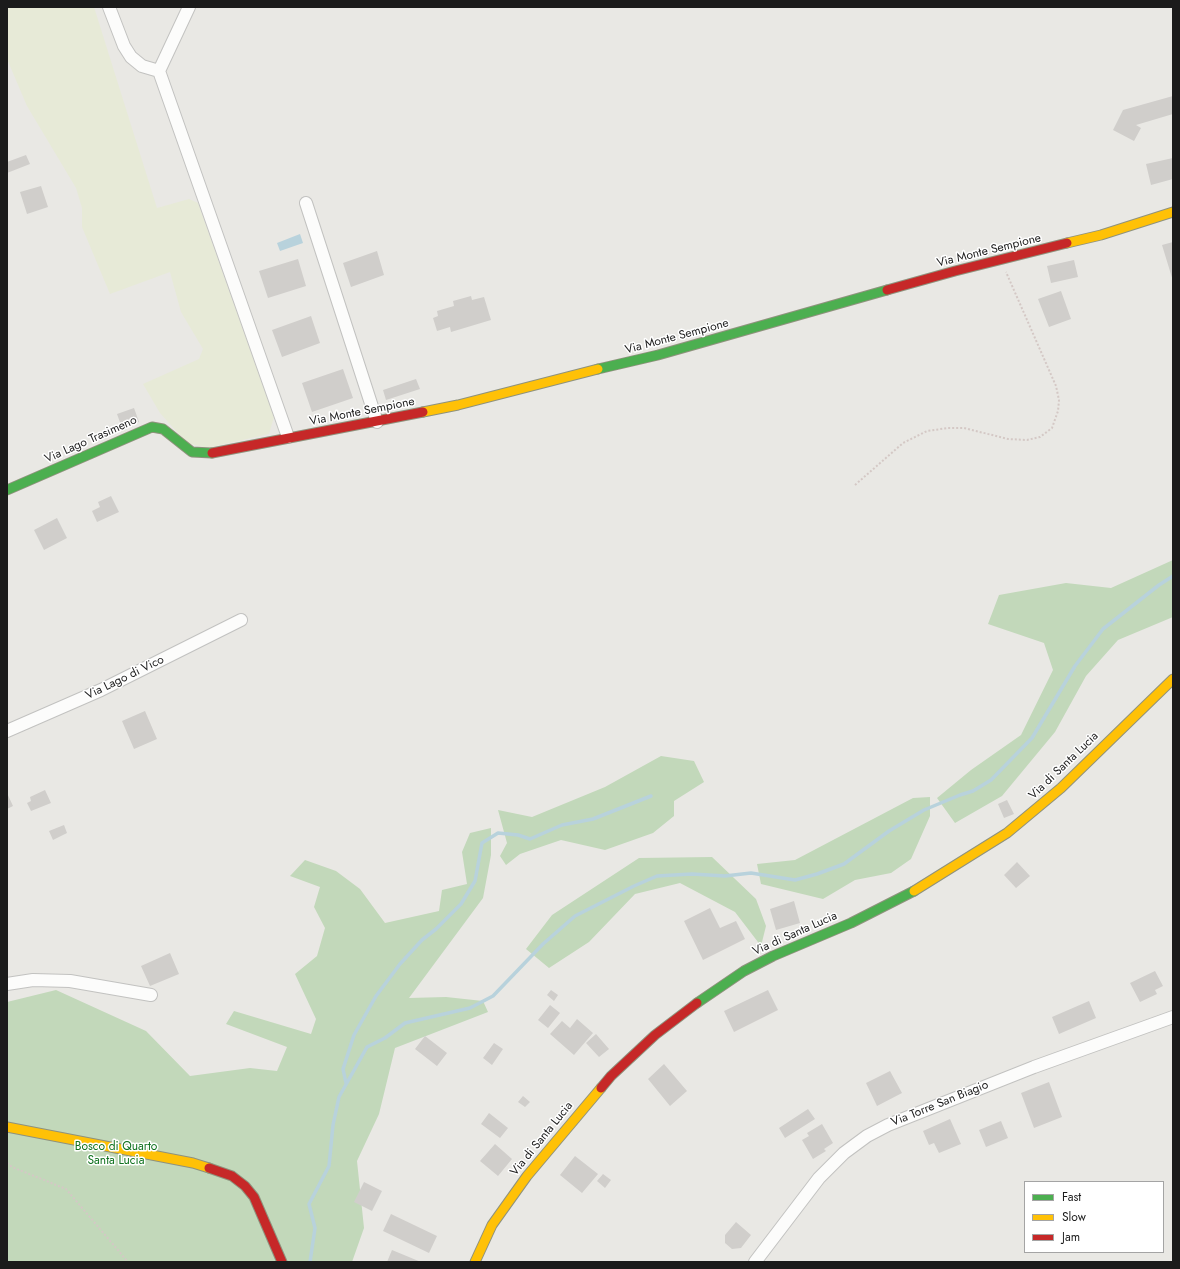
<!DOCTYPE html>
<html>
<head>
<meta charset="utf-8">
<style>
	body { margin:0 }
	#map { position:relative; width:1180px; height:1269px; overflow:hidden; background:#e9e8e4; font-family:Jost,sans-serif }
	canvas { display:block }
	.frame { position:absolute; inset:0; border:8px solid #1b1b1b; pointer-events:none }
	.legend { position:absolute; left:1024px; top:1181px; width:140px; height:72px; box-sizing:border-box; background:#fff; border:1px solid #a4a4a4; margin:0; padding:5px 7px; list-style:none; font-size:12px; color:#1b1b1b }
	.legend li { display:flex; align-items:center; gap:8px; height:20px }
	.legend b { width:20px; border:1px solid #a4a4a4 }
</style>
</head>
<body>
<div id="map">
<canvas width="1180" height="1269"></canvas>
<div class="frame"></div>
<ul class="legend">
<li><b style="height:5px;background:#4caf50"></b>Fast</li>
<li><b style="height:5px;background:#ffc107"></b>Slow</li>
<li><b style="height:5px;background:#c62828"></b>Jam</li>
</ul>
</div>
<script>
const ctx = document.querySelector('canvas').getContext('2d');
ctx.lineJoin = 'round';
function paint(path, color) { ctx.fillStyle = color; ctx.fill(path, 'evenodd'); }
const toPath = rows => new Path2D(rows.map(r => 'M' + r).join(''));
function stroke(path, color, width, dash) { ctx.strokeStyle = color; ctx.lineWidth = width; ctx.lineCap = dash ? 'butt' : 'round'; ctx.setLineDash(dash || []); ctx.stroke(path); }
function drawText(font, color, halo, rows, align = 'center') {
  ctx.font = font + ' Jost,sans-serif'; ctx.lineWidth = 3; ctx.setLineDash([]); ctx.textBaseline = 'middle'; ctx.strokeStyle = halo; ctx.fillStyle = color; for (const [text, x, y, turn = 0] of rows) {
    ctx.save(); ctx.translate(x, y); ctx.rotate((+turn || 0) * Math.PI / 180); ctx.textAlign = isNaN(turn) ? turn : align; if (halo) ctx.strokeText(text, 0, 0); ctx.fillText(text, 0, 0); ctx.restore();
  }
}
const farmland = toPath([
	[7,7,94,7,157,208,189,199,198,203,274,417,269,434,207,448,187,443,160,413,143,384,199,359,203,349,181,312,170,272,110,294,82,227,82,208,76,188,27,106,7,59]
]);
const forest = toPath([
	[1173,560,1173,617,1118,640,1086,676,1055,732,1002,796,955,823,937,798,971,770,1021,735,1053,670,1044,643,988,624,999,595,1066,583,1111,588],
	[661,756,694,761,704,782,674,801,674,816,653,833,605,850,561,840,520,854,506,865,500,856,507,843,498,810,532,817,605,787],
	[930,797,930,816,911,859,891,873,855,880,823,899,761,884,757,864,795,860,913,798],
	[491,828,491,855,483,898,409,998,446,997,483,1001,488,1012,395,1048,379,1114,357,1161,364,1228,352,1262,7,1262,7,1002,56,990,146,1031,190,1076,250,1068,277,1071,287,1047,226,1024,234,1011,311,1034,316,1019,295,974,317,956,325,928,314,907,320,887,290,876,305,860,336,871,360,889,385,923,439,911,442,890,467,884,462,852,470,833],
	[712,857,756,899,766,926,761,946,735,912,680,883,635,894,589,942,549,968,526,949,552,915,639,858]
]);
const water = toPath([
	[300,234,303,243,280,251,277,243]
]);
const stream = toPath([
	[346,1083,343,1069,354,1035,376,996,400,964,422,940,436,929,461,904,475,881,482,843,498,833,518,835,530,839,562,825,593,819,651,796],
	[310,1262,315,1228,309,1204,329,1166,333,1125,339,1097,367,1047,385,1038,405,1023,470,1008,493,996,543,944,575,916,634,886,657,876,692,874,725,876,751,873,795,880,817,874,844,864,889,831,924,810,960,795,973,791,991,780,1032,738,1075,666,1103,629,1159,585,1173,576]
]);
const building = toPath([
	[1173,96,1173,114,1136,125,1141,128,1134,141,1113,130,1123,110],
	[26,155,30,164,7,173,7,162],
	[1173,158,1173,179,1151,185,1146,164],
	[41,186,48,207,27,214,20,192],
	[1173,242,1173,281,1162,245],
	[377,251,384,275,351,287,343,263],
	[298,259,306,286,268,298,259,271],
	[1074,260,1078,277,1051,283,1047,266],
	[1061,291,1071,319,1049,327,1038,299],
	[471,296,472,300,484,297,491,320,451,332,450,327,437,331,433,318,438,316,437,311,454,306,453,301],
	[311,316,320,343,282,357,272,330],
	[343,369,353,398,312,412,302,383],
	[416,379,420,389,386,400,383,390],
	[134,408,139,422,122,428,117,414],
	[111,496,119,512,97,522,92,511,100,507,98,502],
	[57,518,67,538,44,550,34,530],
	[145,711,157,739,134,749,122,721],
	[45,790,51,803,31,811,27,803,31,801,30,797],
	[7,793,13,806,7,809],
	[1007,800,1014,814,1004,818,998,804],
	[64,825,67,833,53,840,49,831],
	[1017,862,1030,876,1016,888,1004,875],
	[794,901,800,923,776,930,770,909],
	[710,908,720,928,736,921,745,939,703,960,684,921],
	[170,953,179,974,150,986,141,966],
	[1155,971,1163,986,1155,990,1157,994,1140,1002,1130,983],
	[551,990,558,995,554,1001,547,995],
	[768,990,778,1010,734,1032,724,1011],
	[1089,1001,1096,1018,1059,1034,1052,1017],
	[550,1005,560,1013,548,1028,538,1020],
	[577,1019,593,1033,574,1055,550,1034,562,1021,570,1028],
	[596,1034,609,1049,599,1057,586,1043],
	[425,1036,447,1053,437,1066,415,1049],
	[494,1043,503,1049,492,1065,483,1058],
	[664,1064,687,1091,670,1106,648,1079],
	[890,1071,902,1093,877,1106,866,1083],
	[1049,1082,1062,1117,1034,1128,1021,1093],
	[523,1096,530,1102,525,1107,518,1102],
	[808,1109,815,1119,785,1138,779,1128],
	[489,1113,508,1128,500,1138,481,1124],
	[950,1119,961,1144,939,1153,934,1143,929,1145,923,1131],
	[1001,1121,1008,1138,986,1147,979,1130],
	[822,1124,833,1143,824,1149,826,1151,813,1159,802,1140,809,1136,807,1133],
	[495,1144,512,1159,498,1176,480,1161],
	[575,1156,598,1174,582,1193,560,1175],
	[603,1174,611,1180,605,1188,597,1181],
	[364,1182,382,1191,372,1211,354,1202],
	[391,1214,437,1236,429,1253,383,1231],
	[736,1222,751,1235,741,1248,732,1249,725,1243,725,1235],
	[392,1250,421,1262,387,1262]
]);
const path = toPath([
	[855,485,903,443,927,431,948,428,964,428,1008,439,1027,440,1040,437,1052,428,1058,411,1059,400,1056,386,1006,272],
	[7,1163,12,1167,66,1189,128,1262]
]);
const street = toPath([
	[109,7,124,46,131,57,142,66,159,71,288,437],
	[159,71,189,7],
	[306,203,377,422],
	[7,731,101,690,241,620],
	[7,984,33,980,70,981,151,995],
	[755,1262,819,1178,844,1153,867,1136,888,1125,1034,1067,1173,1017]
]);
const fast = toPath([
	[598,369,658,355,887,290],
	[7,490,152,427,163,429,192,452,212,453],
	[697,1003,744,971,773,956,851,923,914,891]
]);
const slow = toPath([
	[1067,243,1101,235,1173,212],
	[423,412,458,405,598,369],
	[914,891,1007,833,1061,788,1173,679],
	[7,1127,193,1163,209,1168],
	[475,1262,492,1225,527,1176,601,1088]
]);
const jam = toPath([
	[887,290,955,271,1067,243],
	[212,453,423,412],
	[601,1088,611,1076,655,1035,697,1003],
	[209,1168,232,1176,245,1186,254,1197,282,1262]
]);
const streetNames = [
	["Via Monte Sempione",989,251,-14],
	["Via Monte Sempione",677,337,-15],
	["Via Monte Sempione",362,412,-11],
	["Via Lago Trasimeno",91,440,-24],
	["Via Lago di Vico",125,678,-26],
	["Via di Santa Lucia",1064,766,-44],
	["Via di Santa Lucia",795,934,-24],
	["Via Torre San Biagio",940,1104,-22],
	["Via di Santa Lucia",542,1139,-51]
];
const parkNames = [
	["Bosco di Quarto",116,1147],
	["Santa Lucia",116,1161]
];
paint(farmland, '#e7ead7');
paint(forest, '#c2d8ba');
paint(water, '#b8d2dc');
stroke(stream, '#b8d2dc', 3.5);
paint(building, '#d0cecb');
stroke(street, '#c2c2c0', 14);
stroke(fast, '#8f927d', 11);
stroke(slow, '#8f927d', 11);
stroke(jam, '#8f927d', 11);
stroke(path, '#d4c8c5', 2, [2, 2]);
stroke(street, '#fcfcfb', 12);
stroke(fast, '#4caf50', 9);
stroke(slow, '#ffc107', 9);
stroke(jam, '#c62828', 9);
drawText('12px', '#1b1b1b', '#fff', streetNames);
drawText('12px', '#10721f', '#fff', parkNames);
</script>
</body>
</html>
